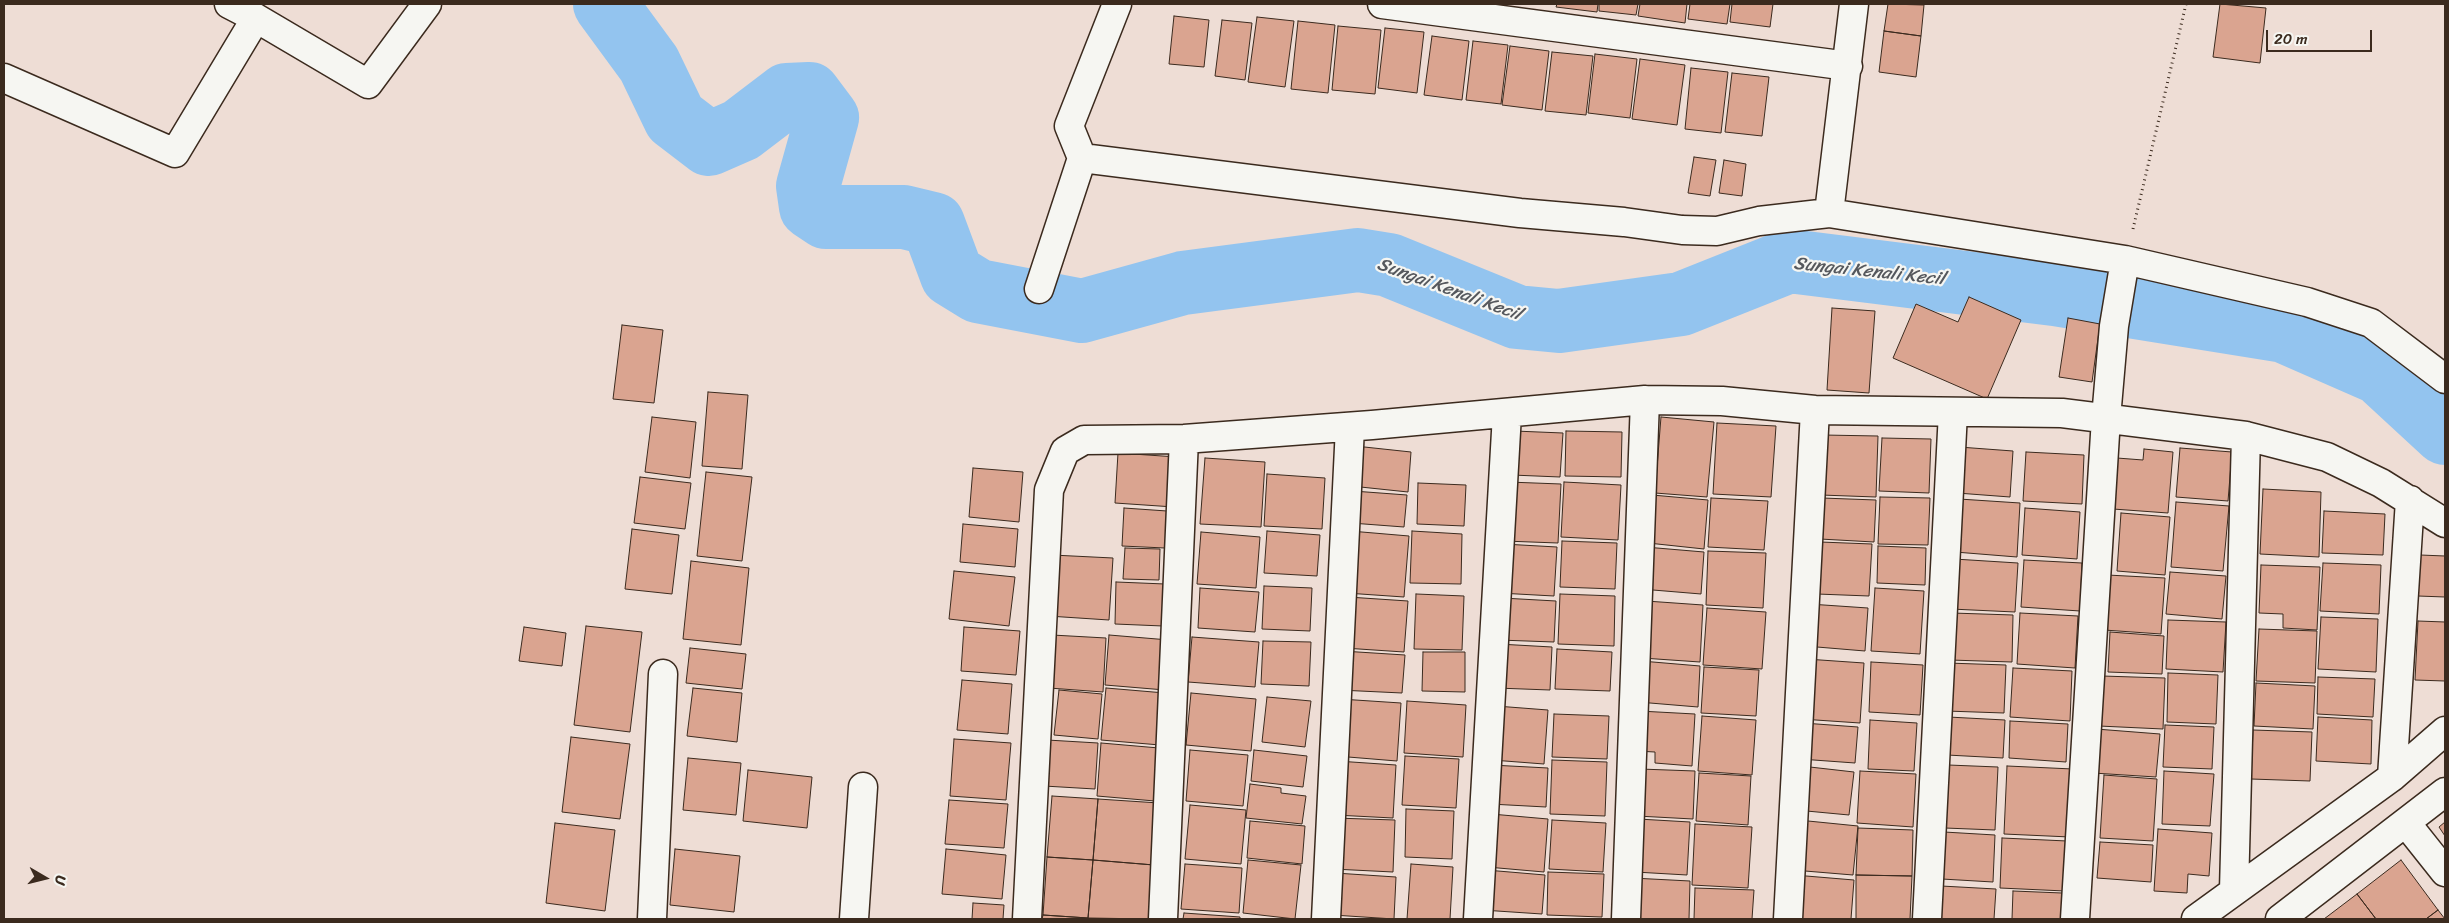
<!DOCTYPE html>
<html>
<head>
<meta charset="utf-8">
<style>
	body { margin:0 }
	#map { position:relative; width:2449px; height:923px; overflow:hidden; background:#eeddd5; font-family:Sriracha,sans-serif }
	canvas { display:block }
	.frame { position:absolute; inset:0; border:5px solid #3b2a1e; pointer-events:none }
	.north { position:absolute; left:20px; top:853px; width:50px; height:50px; -webkit-text-stroke:4px #f6f6f2; paint-order:stroke; rotate:98deg; font-size:14px; font-weight:700; line-height:20px; text-align:center; color:#3b2a1e }
	.north::after { content:''; display:block; margin:auto; width:18px; height:22px; background:#3b2a1e; clip-path:polygon(50% 0,100% 100%,50% 72%,0 100%) }
	.scale { position:absolute; left:2266px; top:30px; width:106px; height:22px; box-sizing:border-box; border:2px solid #3b2a1e; border-top:0; padding-left:6px; font-size:15px; line-height:18px; white-space:nowrap; color:#3b2a1e; -webkit-text-stroke:4px #f6f6f2; paint-order:stroke }
</style>
</head>
<body>
<div id="map">
<canvas width="2449" height="923"></canvas>
<div class="frame"></div>
<div class="north">U</div>
<div class="scale">20 m</div>
</div>
<script>
const ctx = document.querySelector('canvas').getContext('2d');
ctx.lineJoin = 'round';
const toPath = rows => new Path2D(rows.map(r => 'M' + r).join(''));
function stroke(path, color, width, dash) { ctx.strokeStyle = color; ctx.lineWidth = width; ctx.lineCap = dash ? 'butt' : 'round'; ctx.setLineDash(dash || []); ctx.stroke(path); }
function paint(path, color) { ctx.fillStyle = color; ctx.fill(path, 'evenodd'); }
function drawText(font, color, halo, rows, align = 'center') {
  ctx.font = font + ' Sriracha,sans-serif'; ctx.lineWidth = 4.5; ctx.setLineDash([]); ctx.textBaseline = 'middle'; ctx.strokeStyle = halo; ctx.fillStyle = color; for (const [text, x, y, turn = 0] of rows) {
    ctx.save(); ctx.translate(x, y); ctx.rotate((+turn || 0) * Math.PI / 180); ctx.textAlign = isNaN(turn) ? turn : align; if (halo) ctx.strokeText(text, 0, 0); ctx.fillText(text, 0, 0); ctx.restore();
  }
}
const river = toPath([
	[605,4,649,64,675,118,709,144,741,130,787,95,809,94,827,118,808,186,811,207,826,217,904,217,933,224,952,275,978,291,1082,311,1183,283,1358,260,1389,265,1517,317,1559,321,1681,304,1789,261,2054,294,2284,331,2380,373,2445,433]
]);
const building = toPath([
	[1557,4,1598,4,1597,12,1556,7,1557,4],
	[1599,4,1638,4,1636,15,1599,11,1599,4],
	[1640,4,1687,4,1685,23,1638,16,1640,4],
	[1690,4,1730,4,1727,24,1688,19,1690,4],
	[1732,4,1773,4,1770,27,1730,22,1732,4],
	[1888,4,1924,5,1921,36,1884,31,1888,4],
	[2220,4,2266,8,2260,63,2213,57,2220,4],
	[1174,16,1209,20,1204,67,1169,64,1174,16],
	[1257,17,1294,21,1285,87,1248,82,1257,17],
	[1222,20,1252,23,1245,80,1215,76,1222,20],
	[1298,21,1335,25,1328,93,1291,89,1298,21],
	[1338,26,1381,30,1375,94,1332,90,1338,26],
	[1385,28,1424,32,1417,93,1378,88,1385,28],
	[1884,31,1921,36,1916,77,1879,72,1884,31],
	[1432,36,1469,41,1462,100,1424,95,1432,36],
	[1473,41,1508,45,1501,104,1466,100,1473,41],
	[1510,46,1549,51,1542,110,1502,105,1510,46],
	[1552,52,1593,56,1586,115,1545,111,1552,52],
	[1595,54,1637,59,1630,118,1588,113,1595,54],
	[1640,59,1685,65,1677,125,1632,119,1640,59],
	[1691,68,1728,72,1721,133,1685,129,1691,68],
	[1732,73,1769,77,1762,136,1725,132,1732,73],
	[1694,157,1716,160,1710,196,1688,193,1694,157],
	[1724,160,1746,164,1742,196,1719,193,1724,160],
	[1969,297,2021,320,1987,399,1893,358,1916,304,1958,322,1969,297],
	[1832,308,1875,311,1869,393,1827,390,1832,308],
	[2068,318,2100,324,2092,382,2059,377,2068,318],
	[622,325,663,330,654,403,613,399,622,325],
	[708,392,748,395,742,469,702,466,708,392],
	[652,417,696,422,690,478,645,472,652,417],
	[1661,417,1714,422,1707,497,1655,493,1661,417],
	[1717,423,1776,426,1771,497,1713,494,1717,423],
	[1514,431,1563,433,1560,477,1512,475,1514,431],
	[1566,431,1622,432,1621,477,1565,476,1566,431],
	[1823,435,1878,436,1876,497,1821,495,1823,435],
	[1882,438,1931,439,1929,493,1879,491,1882,438],
	[1355,446,1411,452,1408,492,1351,486,1355,446],
	[1959,447,2013,451,2010,497,1957,493,1959,447],
	[2180,448,2232,452,2228,501,2176,497,2180,448],
	[2144,449,2173,452,2168,513,2113,509,2117,458,2143,460,2144,449],
	[2026,452,2084,455,2082,504,2023,501,2026,452],
	[1118,453,1177,457,1174,507,1115,503,1118,453],
	[1205,458,1265,462,1261,527,1200,524,1205,458],
	[973,468,1023,472,1019,522,969,517,973,468],
	[706,472,752,477,742,561,697,556,706,472],
	[1267,474,1325,478,1322,529,1264,526,1267,474],
	[640,477,691,483,685,529,634,523,640,477],
	[1508,482,1561,484,1558,543,1504,541,1508,482],
	[1564,482,1621,485,1618,540,1561,537,1564,482],
	[1418,483,1466,485,1464,526,1417,524,1418,483],
	[2263,489,2321,492,2319,557,2260,554,2263,489],
	[1353,491,1407,495,1404,527,1351,523,1353,491],
	[1652,495,1708,500,1704,549,1648,543,1652,495],
	[1880,497,1930,498,1928,545,1878,544,1880,497],
	[1711,498,1768,501,1764,550,1708,547,1711,498],
	[1822,498,1876,500,1874,542,1820,539,1822,498],
	[1959,499,2020,503,2017,557,1955,552,1959,499],
	[2176,502,2229,506,2223,571,2171,567,2176,502],
	[1124,508,1167,511,1165,548,1122,546,1124,508],
	[2025,508,2080,512,2077,559,2022,555,2025,508],
	[2324,511,2385,514,2383,555,2322,553,2324,511],
	[2121,513,2170,517,2165,575,2117,571,2121,513],
	[963,524,1018,529,1015,567,960,562,963,524],
	[632,529,679,535,672,594,625,589,632,529],
	[1267,531,1320,535,1317,576,1264,573,1267,531],
	[1350,531,1409,536,1404,597,1346,593,1350,531],
	[1412,531,1462,534,1461,584,1410,583,1412,531],
	[1201,532,1260,537,1256,588,1197,584,1201,532],
	[1562,541,1617,543,1615,589,1560,587,1562,541],
	[1820,542,1872,544,1869,596,1817,594,1820,542],
	[1503,544,1557,547,1554,596,1499,593,1503,544],
	[1878,546,1926,548,1925,585,1877,583,1878,546],
	[1645,547,1704,552,1701,594,1641,589,1645,547],
	[1125,548,1160,549,1159,580,1123,579,1125,548],
	[1708,551,1766,553,1763,608,1706,605,1708,551],
	[1052,555,1113,558,1109,620,1048,616,1052,555],
	[2420,555,2445,556,2445,597,2418,596,2420,555],
	[1954,559,2018,563,2015,612,1951,609,1954,559],
	[2024,560,2082,563,2080,611,2021,607,2024,560],
	[691,561,749,568,741,645,683,639,691,561],
	[2323,563,2381,565,2379,614,2320,611,2323,563],
	[2261,565,2320,567,2317,630,2283,628,2283,614,2259,613,2261,565],
	[954,571,1015,577,1009,626,949,619,954,571],
	[2170,572,2226,576,2222,619,2166,614,2170,572],
	[2107,575,2165,578,2161,634,2104,630,2107,575],
	[1116,582,1165,584,1163,626,1115,624,1116,582],
	[1264,586,1312,588,1310,631,1262,629,1264,586],
	[1200,588,1259,592,1255,632,1198,628,1200,588],
	[1875,588,1924,591,1920,654,1871,651,1875,588],
	[1416,594,1464,596,1462,650,1414,649,1416,594],
	[1560,594,1615,596,1614,646,1558,644,1560,594],
	[1348,597,1408,601,1404,652,1344,648,1348,597],
	[1502,598,1556,601,1554,642,1499,640,1502,598],
	[1646,601,1703,605,1700,662,1642,658,1646,601],
	[1809,604,1868,608,1865,651,1805,646,1809,604],
	[1707,608,1766,612,1762,669,1703,665,1707,608],
	[1952,613,2013,615,2012,662,1950,660,1952,613],
	[2020,613,2078,616,2075,668,2017,664,2020,613],
	[2321,617,2378,619,2376,672,2318,669,2321,617],
	[2168,620,2226,622,2223,672,2166,669,2168,620],
	[2418,621,2445,622,2445,681,2415,680,2418,621],
	[586,626,642,632,630,732,574,725,586,626],
	[524,627,566,633,562,666,519,661,524,627],
	[964,627,1020,631,1016,675,961,671,964,627],
	[2259,629,2317,631,2315,683,2256,681,2259,629],
	[2110,632,2164,636,2162,674,2108,672,2110,632],
	[1052,635,1106,638,1103,692,1049,688,1052,635],
	[1109,635,1169,640,1165,690,1105,685,1109,635],
	[1192,637,1259,642,1255,687,1188,682,1192,637],
	[1263,641,1311,642,1309,686,1261,684,1263,641],
	[1498,644,1552,647,1550,690,1496,688,1498,644],
	[690,648,746,654,742,689,686,683,690,648],
	[1557,649,1612,652,1610,691,1555,689,1557,649],
	[1342,651,1405,655,1402,693,1339,690,1342,651],
	[1423,652,1465,652,1465,692,1422,691,1423,652],
	[1806,659,1864,663,1860,723,1801,719,1806,659],
	[1641,661,1700,666,1698,707,1638,702,1641,661],
	[1871,662,1923,665,1920,715,1869,712,1871,662],
	[1947,663,2006,665,2004,713,1946,711,1947,663],
	[1704,667,1759,670,1756,716,1701,713,1704,667],
	[2013,668,2072,671,2070,721,2010,717,2013,668],
	[2168,673,2218,675,2216,724,2167,722,2168,673],
	[2102,676,2165,678,2163,729,2099,726,2102,676],
	[2318,677,2375,679,2373,717,2317,714,2318,677],
	[962,680,1012,684,1008,734,957,730,962,680],
	[2256,683,2315,686,2313,729,2254,726,2256,683],
	[693,688,742,693,737,742,687,736,693,688],
	[1106,688,1165,693,1160,745,1101,740,1106,688],
	[1059,690,1102,694,1098,739,1054,735,1059,690],
	[1191,693,1256,699,1251,751,1186,745,1191,693],
	[1267,697,1311,701,1305,747,1262,742,1267,697],
	[1340,699,1401,703,1397,761,1336,756,1340,699],
	[1407,701,1466,705,1463,757,1404,753,1407,701],
	[1496,706,1548,710,1544,764,1492,760,1496,706],
	[1639,711,1695,714,1692,766,1655,763,1655,752,1636,751,1639,711],
	[1554,714,1609,716,1607,759,1552,757,1554,714],
	[1702,716,1756,720,1752,775,1698,771,1702,716],
	[1948,717,2005,720,2003,758,1947,755,1948,717],
	[2318,717,2372,720,2371,764,2316,761,2318,717],
	[1870,720,1917,723,1914,771,1868,769,1870,720],
	[2010,721,2068,724,2066,762,2009,758,2010,721],
	[1803,723,1858,727,1855,763,1800,759,1803,723],
	[2165,725,2214,727,2212,769,2163,767,2165,725],
	[2096,729,2160,734,2156,777,2093,773,2096,729],
	[2253,730,2312,732,2310,781,2251,779,2253,730],
	[571,737,630,744,620,819,562,812,571,737],
	[954,739,1011,743,1006,800,950,796,954,739],
	[1047,740,1098,743,1095,789,1044,786,1047,740],
	[1101,743,1159,748,1155,801,1097,796,1101,743],
	[1190,750,1248,755,1243,806,1186,801,1190,750],
	[1254,750,1307,756,1303,787,1251,781,1254,750],
	[1405,756,1459,759,1456,808,1402,805,1405,756],
	[688,758,741,763,736,815,683,810,688,758],
	[1552,760,1607,762,1605,816,1550,814,1552,760],
	[1337,761,1396,765,1393,818,1335,815,1337,761],
	[1491,765,1548,768,1546,807,1490,804,1491,765],
	[1948,765,1998,767,1995,830,1945,828,1948,765],
	[1801,766,1854,772,1849,815,1796,810,1801,766],
	[2007,766,2073,769,2070,837,2004,834,2007,766],
	[1640,769,1695,771,1693,819,1637,816,1640,769],
	[748,770,812,777,807,828,743,821,748,770],
	[1860,771,1916,774,1913,827,1857,823,1860,771],
	[2164,771,2214,774,2210,826,2162,824,2164,771],
	[1699,773,1751,776,1748,825,1696,821,1699,773],
	[2104,775,2157,779,2153,841,2100,838,2104,775],
	[1250,784,1281,788,1281,793,1306,796,1302,824,1246,818,1250,784],
	[1052,796,1098,799,1093,860,1047,857,1052,796],
	[1098,799,1159,803,1154,865,1093,860,1098,799],
	[949,800,1008,804,1004,848,945,844,949,800],
	[1190,805,1246,810,1241,864,1185,859,1190,805],
	[1406,809,1454,811,1452,859,1405,857,1406,809],
	[1491,814,1548,819,1544,872,1487,867,1491,814],
	[1335,818,1395,820,1393,872,1333,869,1335,818],
	[1638,819,1690,822,1687,875,1635,872,1638,819],
	[1552,820,1606,823,1603,872,1549,869,1552,820],
	[1798,820,1858,826,1853,875,1793,870,1798,820],
	[1250,821,1305,826,1302,864,1247,858,1250,821],
	[2445,822,2445,836,2439,827,2445,822],
	[555,823,615,830,605,911,546,903,555,823],
	[1695,824,1752,827,1748,888,1692,885,1695,824],
	[1858,828,1913,830,1912,876,1856,875,1858,828],
	[2158,829,2212,833,2209,876,2188,874,2187,893,2154,891,2158,829],
	[1944,832,1995,835,1993,882,1942,879,1944,832],
	[2002,838,2067,841,2065,891,2000,888,2002,838],
	[2100,842,2153,845,2151,882,2097,878,2100,842],
	[675,849,740,856,734,912,670,905,675,849],
	[946,849,1006,855,1002,899,942,894,946,849],
	[1047,857,1093,860,1088,918,1043,915,1047,857],
	[1093,860,1154,865,1150,919,1088,918,1093,860],
	[1248,860,1301,865,1295,919,1243,913,1248,860],
	[2401,860,2438,910,2426,919,2376,919,2357,894,2401,860],
	[1185,864,1242,868,1239,913,1181,909,1185,864],
	[1411,864,1453,867,1450,919,1407,919,1411,864],
	[1486,870,1545,875,1542,914,1482,910,1486,870],
	[1548,872,1604,874,1602,917,1547,915,1548,872],
	[1335,873,1396,877,1394,919,1333,915,1335,873],
	[1794,875,1854,880,1851,919,1791,919,1794,875],
	[1856,875,1912,876,1910,919,1856,919,1856,875],
	[1632,878,1690,881,1689,919,1630,919,1632,878],
	[1941,886,1996,889,1994,919,1939,919,1941,886],
	[1695,888,1754,890,1752,919,1694,919,1695,888],
	[2013,891,2062,893,2061,919,2012,919,2013,891],
	[2357,894,2376,919,2324,919,2357,894],
	[973,903,1004,905,1003,919,972,919,973,903],
	[2438,910,2445,919,2426,919,2438,910],
	[1184,913,1240,917,1240,919,1183,919,1184,913],
	[1043,915,1088,918,1088,919,1042,919,1043,915]
]);
const path = toPath([
	[2133,229,2186,4]
]);
const street = toPath([
	[1382,4,1848,66],
	[256,18,368,84,427,4],
	[4,78,175,153,256,18,229,4],
	[1082,158,1520,213,1624,222,1682,230,1717,231,1759,221,1829,213,2125,260,2307,302,2371,323,2445,379],
	[1829,213,1854,4],
	[1039,289,1082,158,1069,126,1117,4],
	[2392,777,2410,500],
	[2406,823,2445,872],
	[2234,890,2246,436],
	[652,919,663,674],
	[854,919,863,787],
	[1027,919,1049,490,1065,451,1084,440,1184,439,1372,425,1645,400,1722,401,1815,410,2062,413,2246,436,2327,457,2381,483,2445,523],
	[1163,919,1184,439],
	[1326,919,1350,427],
	[1478,919,1507,414],
	[1626,919,1645,400],
	[1788,919,1815,410],
	[1927,919,1953,412],
	[2075,919,2106,418,2114,326,2125,260],
	[2196,919,2392,777,2445,731],
	[2280,919,2445,792]
]);
const waterNames = [
	["Sungai Kenali Kecil",1869,272,6],
	["Sungai Kenali Kecil",1449,290,20]
];
stroke(river, '#93c4ef', 64);
paint(building, '#daa490');
stroke(building, '#3b2a1e', 1);
stroke(street, '#3b2a1e', 31);
stroke(path, '#3b2a1e', 3, [1, 4]);
stroke(street, '#f6f6f2', 28);
drawText('italic 18px', '#55585d', '#f6f6f2', waterNames);
</script>
</body>
</html>
